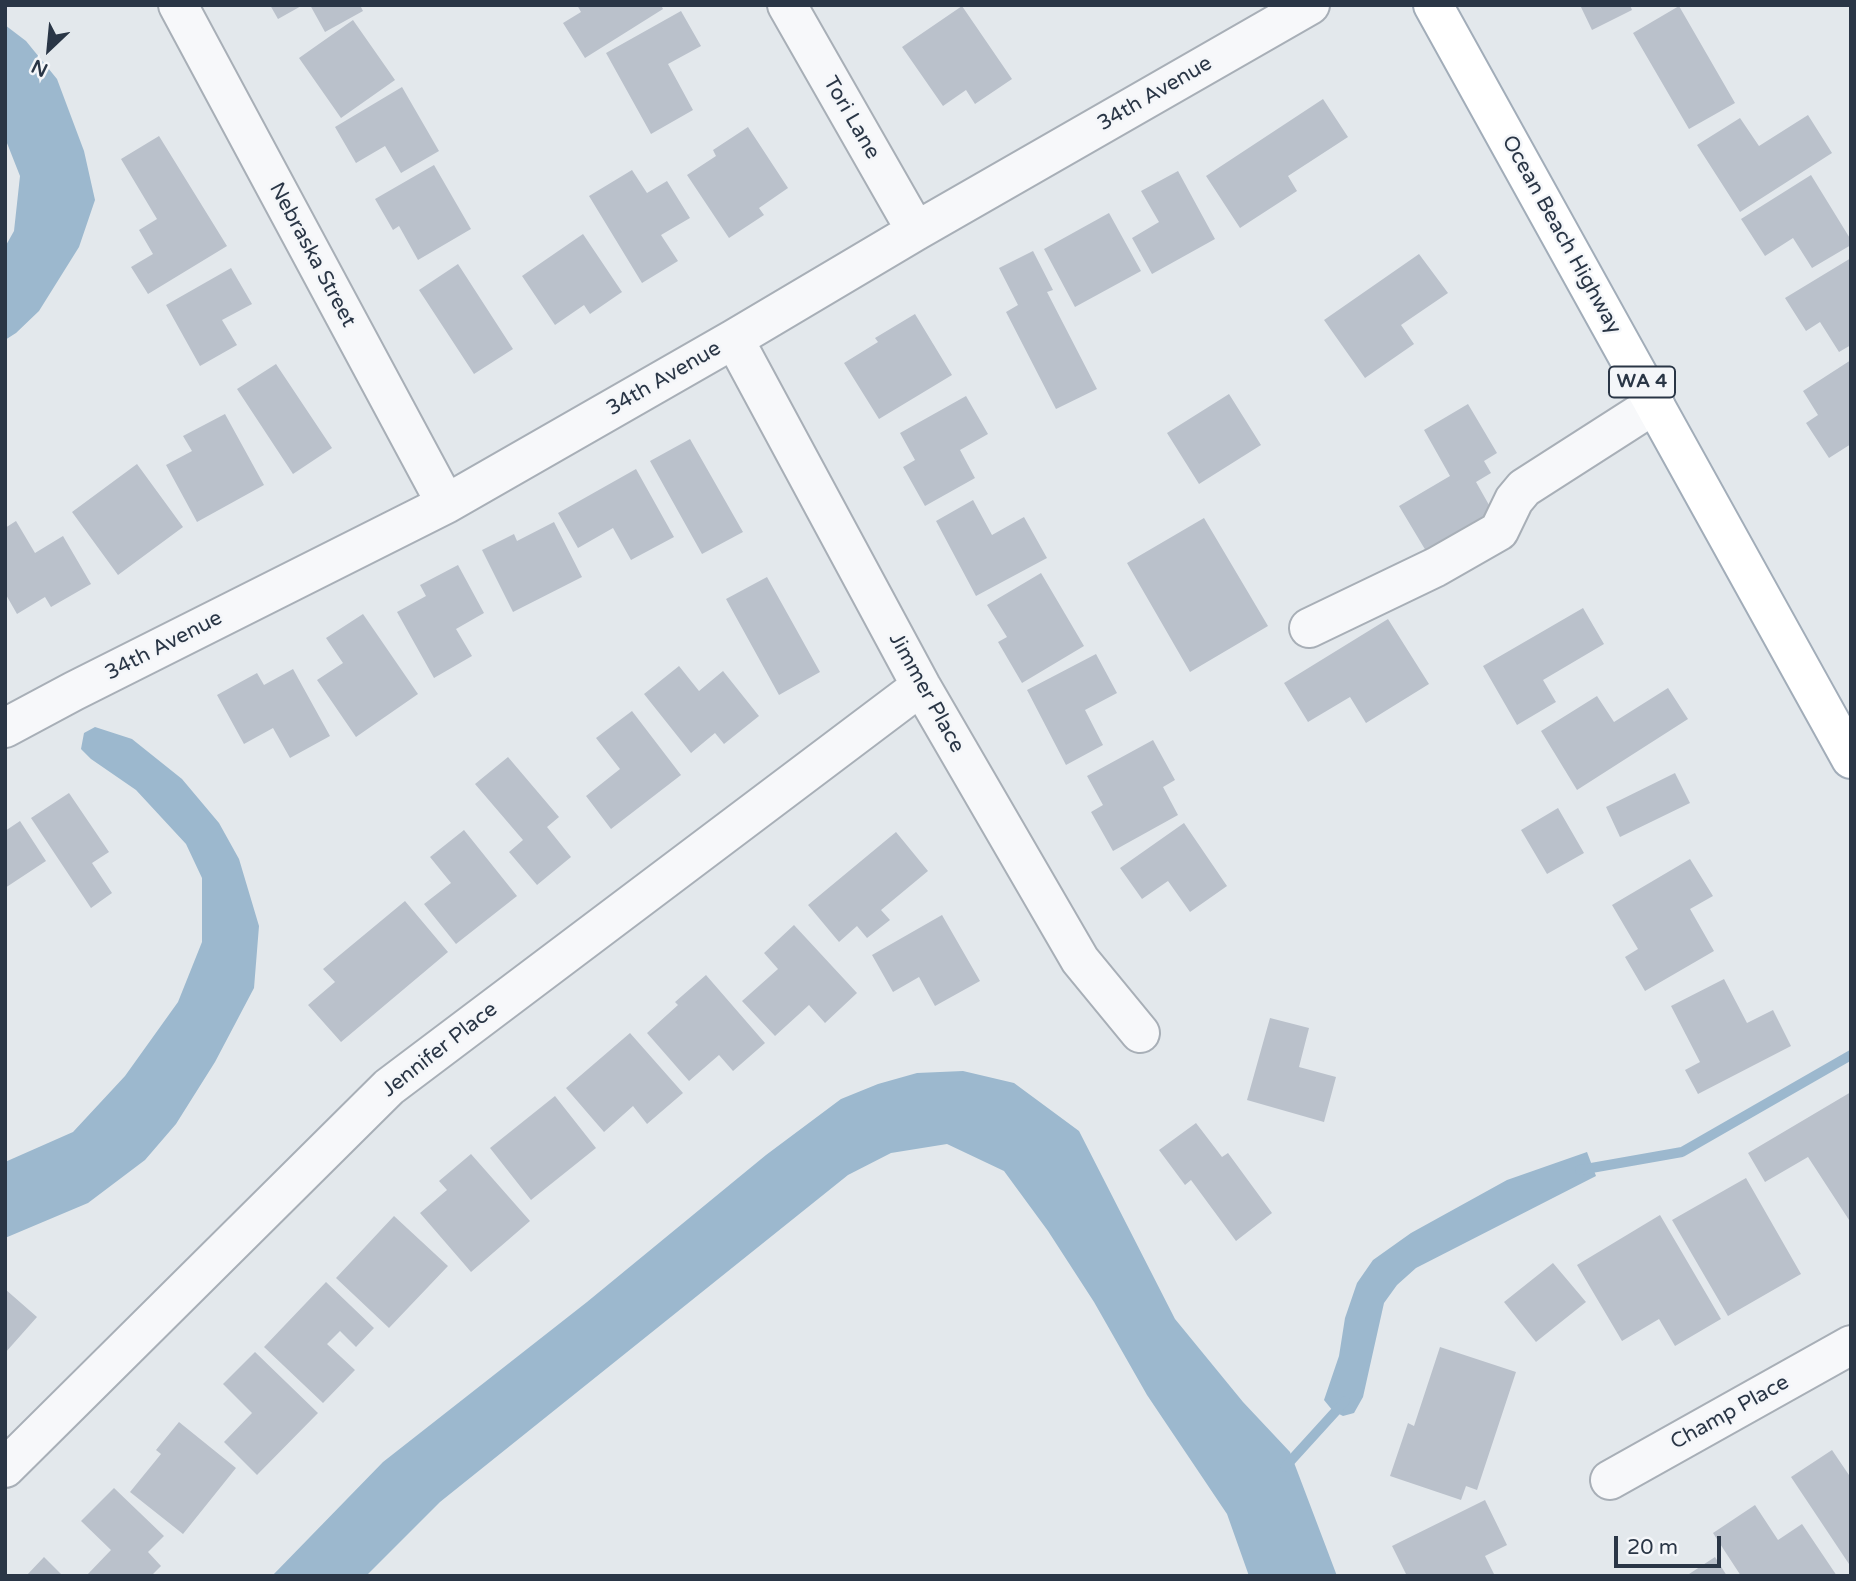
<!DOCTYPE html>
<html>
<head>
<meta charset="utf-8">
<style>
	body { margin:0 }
	#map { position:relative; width:1856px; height:1581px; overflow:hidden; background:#e3e8ec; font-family:"Varela Round",sans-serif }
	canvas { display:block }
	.frame { position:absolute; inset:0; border:7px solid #2a3646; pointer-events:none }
	.north { position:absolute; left:14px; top:14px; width:70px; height:70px; -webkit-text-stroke:5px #f4f6f9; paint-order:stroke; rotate:206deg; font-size:19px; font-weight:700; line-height:28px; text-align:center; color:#2a3646 }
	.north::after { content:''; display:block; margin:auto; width:24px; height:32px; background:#2a3646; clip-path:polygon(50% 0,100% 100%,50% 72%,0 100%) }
	.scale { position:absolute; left:1614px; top:1536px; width:107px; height:32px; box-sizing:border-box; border:4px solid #2a3646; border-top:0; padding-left:9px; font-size:21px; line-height:24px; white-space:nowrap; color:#2a3646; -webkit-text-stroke:5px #f4f6f9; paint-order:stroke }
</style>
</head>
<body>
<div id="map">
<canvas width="1856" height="1581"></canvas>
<div class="frame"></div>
<div class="north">N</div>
<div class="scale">20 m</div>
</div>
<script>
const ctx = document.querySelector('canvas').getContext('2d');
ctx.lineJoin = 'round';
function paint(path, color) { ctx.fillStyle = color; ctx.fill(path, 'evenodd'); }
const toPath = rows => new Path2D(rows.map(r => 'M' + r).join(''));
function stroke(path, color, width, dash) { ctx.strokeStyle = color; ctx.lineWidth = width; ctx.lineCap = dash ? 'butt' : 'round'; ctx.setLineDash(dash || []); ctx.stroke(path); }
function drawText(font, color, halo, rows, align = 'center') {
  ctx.font = font + ' "Varela Round",sans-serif'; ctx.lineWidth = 5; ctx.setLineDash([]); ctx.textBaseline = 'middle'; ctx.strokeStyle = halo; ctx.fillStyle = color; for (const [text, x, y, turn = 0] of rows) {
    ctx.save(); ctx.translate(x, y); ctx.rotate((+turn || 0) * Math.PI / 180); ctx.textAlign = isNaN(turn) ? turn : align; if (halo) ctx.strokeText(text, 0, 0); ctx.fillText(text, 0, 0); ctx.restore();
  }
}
const water = toPath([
	[5,25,26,41,57,79,84,151,95,200,79,247,39,311,16,333,5,340,5,247,14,231,20,176,5,138],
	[95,727,132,739,182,779,219,823,239,859,259,926,254,988,215,1062,176,1124,145,1160,88,1203,5,1238,5,1162,73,1132,125,1076,178,1002,202,942,202,878,186,844,136,790,91,759,81,749,84,733],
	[963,1071,1014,1083,1079,1131,1175,1319,1243,1402,1290,1452,1337,1576,1249,1576,1227,1514,1147,1395,1094,1302,1048,1231,1004,1171,947,1144,891,1153,848,1175,440,1502,366,1576,272,1576,383,1462,587,1302,766,1155,841,1099,878,1084,917,1073],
	[1587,1152,1596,1176,1416,1268,1397,1285,1384,1303,1363,1397,1354,1413,1343,1416,1333,1411,1324,1400,1339,1356,1345,1318,1357,1283,1373,1260,1411,1233,1507,1180]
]);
const stream = toPath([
	[1580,1170,1682,1152,1851,1055],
	[1285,1467,1345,1401]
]);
const building = toPath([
	[270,5,303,5,278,19],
	[310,5,360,5,363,11,325,32],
	[577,5,661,5,663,9,585,58,563,23,581,12],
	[1580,5,1630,5,1632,10,1592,30],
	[962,6,1012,79,975,104,966,90,943,106,902,47],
	[1679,6,1735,103,1689,129,1633,33],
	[681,11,701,46,668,64,693,110,651,134,606,53],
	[353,20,395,80,341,118,299,58],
	[402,87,439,151,401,173,385,146,356,163,335,127],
	[1323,99,1348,137,1288,176,1297,191,1240,228,1206,176],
	[1808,115,1832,153,1740,212,1697,145,1740,118,1759,146],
	[748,127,788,188,759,208,764,215,729,238,687,175,716,156,713,150],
	[159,136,227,246,148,294,131,267,153,254,139,230,157,219,121,159],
	[434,165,471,229,418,260,399,226,393,230,375,199],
	[632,170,647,193,667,181,690,218,661,235,678,261,642,283,589,196],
	[1178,171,1215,239,1152,274,1132,238,1159,222,1141,191],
	[1811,175,1851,240,1851,245,1812,268,1793,238,1765,256,1741,219],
	[1109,213,1141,271,1075,307,1044,249],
	[583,234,622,292,590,314,584,305,555,325,522,276],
	[1033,251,1053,290,1047,292,1097,389,1056,409,1006,312,1018,305,999,268],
	[1419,254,1448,293,1401,325,1414,344,1365,378,1324,320],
	[1851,258,1851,345,1839,352,1820,322,1806,331,1785,298],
	[458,264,513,349,474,374,419,290],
	[231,268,252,304,222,320,237,345,200,366,166,305],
	[915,314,952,375,879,419,844,363,878,342,875,338],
	[1851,360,1851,444,1829,458,1806,423,1818,415,1803,391],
	[276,364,332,448,293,474,237,389],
	[1229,394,1261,445,1199,484,1167,433],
	[966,396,988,434,960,450,975,478,925,506,903,467,915,460,900,433],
	[1468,404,1497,453,1484,461,1491,473,1476,482,1493,512,1426,551,1399,506,1450,476,1424,430],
	[225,414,264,485,197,522,166,465,192,451,183,436],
	[690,439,743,532,702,554,650,461],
	[137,464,183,527,118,575,72,512],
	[636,469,674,537,631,560,613,528,578,548,558,513],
	[973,500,992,535,1024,517,1047,558,976,596,936,521],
	[1204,518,1268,626,1190,672,1127,563],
	[16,521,35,553,63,536,91,584,51,607,45,597,17,614,5,593,5,528],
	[554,522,582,577,513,612,482,550,514,534,517,541],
	[458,565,484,613,456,629,472,656,434,678,397,612,426,596,420,585],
	[1041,573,1084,646,1022,683,998,642,1007,637,987,605],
	[767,577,820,672,779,695,726,599],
	[1583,608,1604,644,1543,680,1556,702,1517,725,1483,666],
	[363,614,418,694,356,737,317,680,343,663,326,638],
	[1388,619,1429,684,1366,723,1350,697,1308,722,1284,683],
	[1096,654,1117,693,1085,710,1103,745,1066,765,1027,690],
	[679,666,699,691,723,671,759,716,724,744,715,733,691,753,644,694],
	[293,669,330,736,290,758,273,728,244,744,217,695,257,673,264,685],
	[1668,688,1688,719,1577,790,1541,731,1597,696,1614,722],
	[632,711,681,775,611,829,586,796,620,769,596,738],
	[1153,740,1175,780,1163,787,1178,815,1113,851,1091,812,1103,805,1087,776],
	[508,757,559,817,547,827,571,857,537,885,509,852,523,840,475,784],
	[1675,773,1690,803,1620,837,1606,807],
	[69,793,109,852,92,863,112,893,91,908,31,818],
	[1558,808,1584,853,1547,874,1521,830],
	[20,821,46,861,5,888,5,831],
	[1184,823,1227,886,1190,912,1168,881,1142,899,1120,868],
	[464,830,517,896,456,944,424,904,451,883,430,857],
	[896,832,928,871,881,910,890,920,867,938,857,926,839,942,808,905],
	[1690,859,1713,896,1690,909,1714,951,1645,991,1625,957,1638,949,1612,905],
	[405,901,448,952,341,1042,308,1005,335,982,323,969],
	[942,915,980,981,935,1006,919,977,893,992,872,955],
	[794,925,857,993,825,1023,809,1005,775,1036,742,1001,778,969,764,953],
	[706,975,765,1043,733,1071,719,1055,689,1081,647,1033,678,1005,675,1002],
	[1724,979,1747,1023,1773,1010,1791,1046,1698,1094,1685,1070,1700,1062,1671,1006],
	[1270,1018,1309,1028,1299,1067,1336,1077,1324,1122,1247,1100],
	[630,1033,683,1093,647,1124,633,1106,604,1132,566,1088],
	[1851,1092,1851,1223,1808,1157,1765,1182,1748,1153],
	[555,1096,596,1148,531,1200,490,1148],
	[1196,1123,1222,1157,1228,1153,1272,1213,1236,1241,1191,1180,1185,1185,1159,1150],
	[471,1154,530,1221,471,1272,420,1213,447,1190,439,1181],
	[1746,1178,1801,1274,1728,1316,1672,1220],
	[1660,1215,1721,1319,1675,1346,1659,1319,1622,1341,1577,1265],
	[394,1216,448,1266,389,1328,336,1278],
	[1553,1263,1586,1302,1536,1342,1504,1302],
	[326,1282,374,1328,356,1347,340,1331,327,1344,355,1370,323,1403,264,1347],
	[5,1289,37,1317,5,1353],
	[1440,1347,1516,1372,1477,1490,1466,1486,1461,1500,1390,1476,1408,1423,1414,1426],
	[255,1352,318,1413,257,1475,224,1442,252,1413,223,1384],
	[179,1422,236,1468,183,1534,130,1492,161,1454,156,1450],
	[1832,1450,1851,1478,1851,1567,1791,1477],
	[114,1488,164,1536,148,1552,161,1566,151,1576,86,1576,111,1550,81,1521],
	[1485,1500,1507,1545,1485,1556,1495,1576,1407,1576,1392,1546],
	[1755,1505,1778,1540,1802,1524,1837,1576,1741,1576,1713,1533],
	[44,1557,63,1576,26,1576],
	[1715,1557,1727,1576,1686,1576]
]);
const minor = toPath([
	[178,5,446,504],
	[787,5,916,231],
	[734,339,921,686,1080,960,1140,1033],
	[1309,628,1436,567,1499,531,1514,500,1524,488,1655,404],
	[5,728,74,691,446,504,734,339,916,231,1310,5],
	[5,1468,389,1087,921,686],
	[1610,1480,1851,1345]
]);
const major = toPath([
	[1433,5,1851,759]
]);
const shields = [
	[1642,382,66]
];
const shieldNames = [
	["WA 4",1642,382]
];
const streetNames = [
	["34th Avenue",1155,94,-30],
	["Tori Lane",851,118,60],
	["Ocean Beach Highway",1561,235,61],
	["Nebraska Street",312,255,62],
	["34th Avenue",664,379,-30],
	["34th Avenue",164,646,-27],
	["Jimmer Place",926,693,61],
	["Jennifer Place",440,1050,-38],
	["Champ Place",1730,1413,-29]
];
paint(water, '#9cb8ce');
stroke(stream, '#9cb8ce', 10);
paint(building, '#bac1cb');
stroke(minor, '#a8afb7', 42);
stroke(major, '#a2adb9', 42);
stroke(minor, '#f7f8fa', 38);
stroke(major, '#fff', 38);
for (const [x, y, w] of shields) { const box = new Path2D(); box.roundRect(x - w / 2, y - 15.5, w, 31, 5); ctx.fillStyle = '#f4f6f9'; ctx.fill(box); stroke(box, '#2a3646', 2); }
drawText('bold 19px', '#2a3646', null, shieldNames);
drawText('21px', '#2a3646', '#f4f6f9', streetNames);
</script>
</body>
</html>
